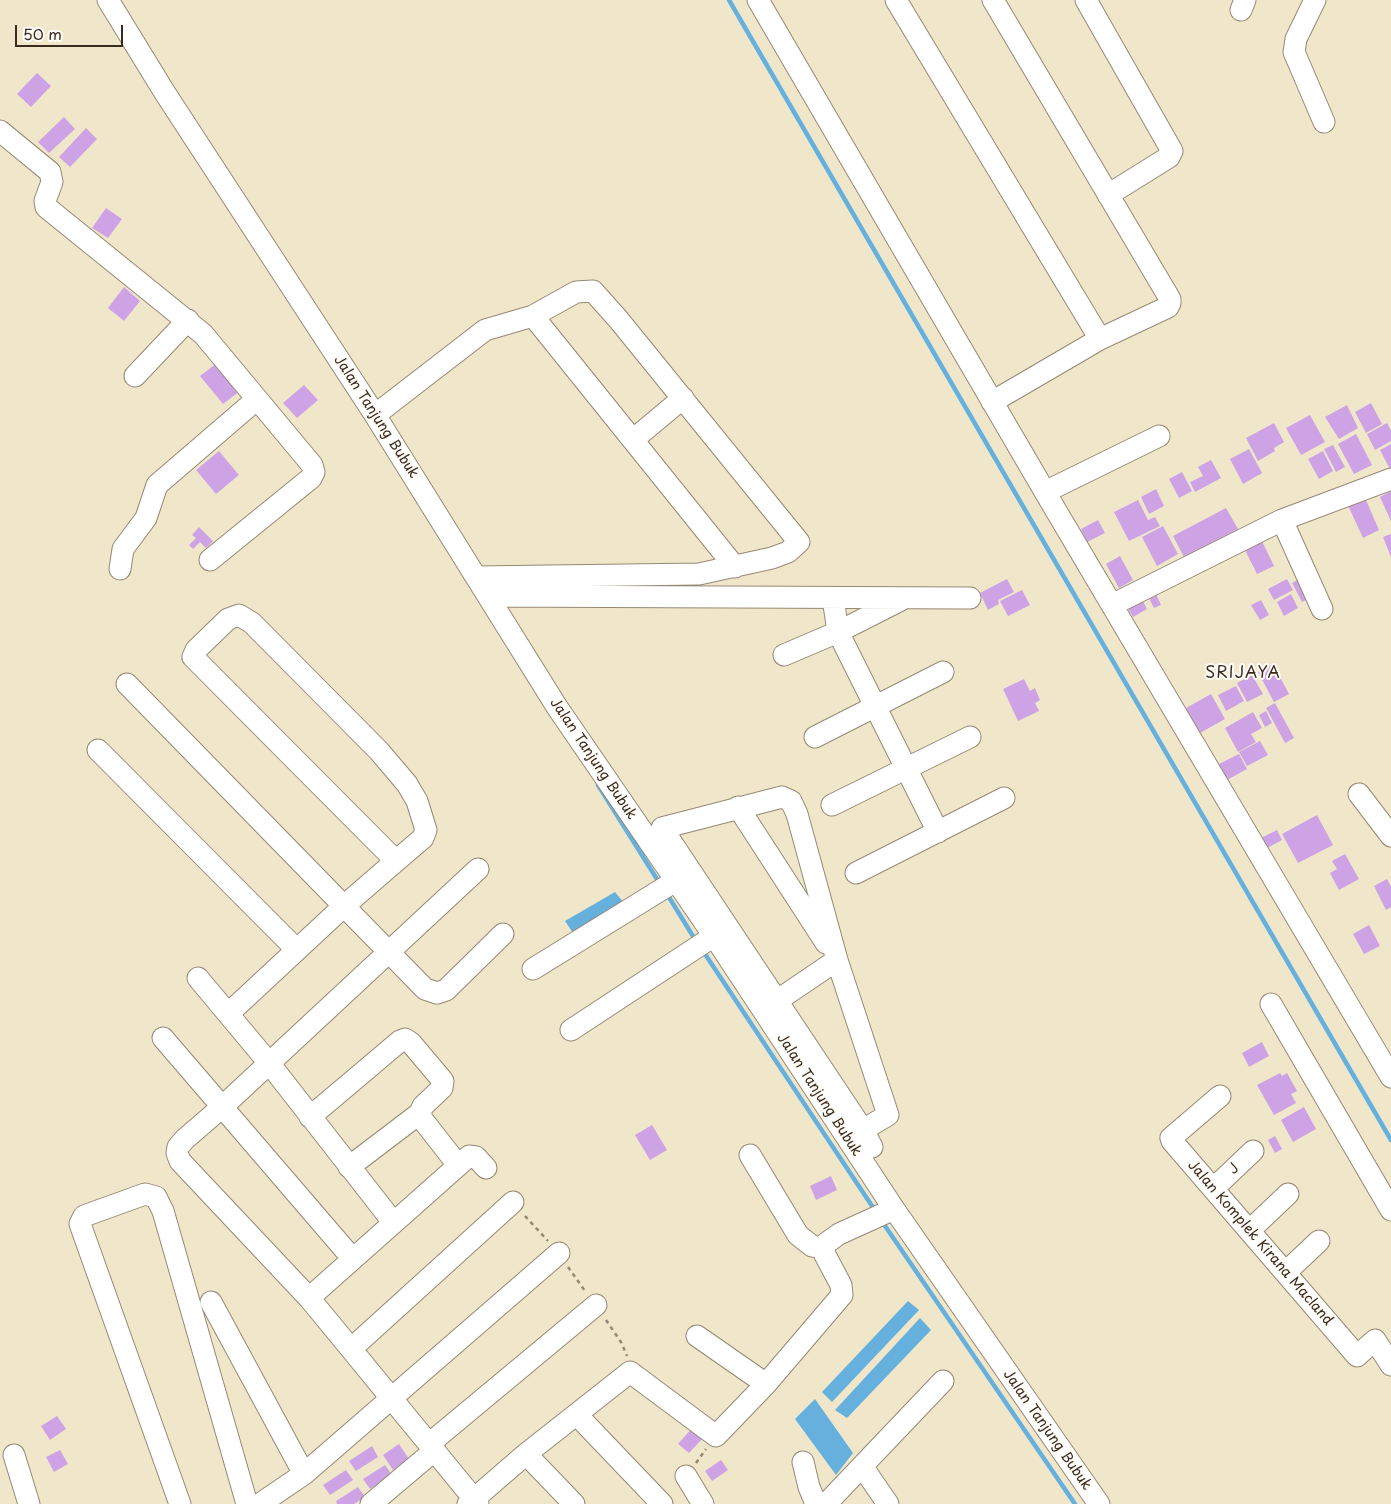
<!DOCTYPE html>
<html>
<head>
<meta charset="utf-8">
<style>
	body { margin:0 }
	#map { position:relative; width:1391px; height:1504px; overflow:hidden; background:#f0e7cb; font-family:"Playpen Sans",sans-serif }
	canvas { display:block }
	.scale { position:absolute; left:15px; top:25px; width:108px; height:22px; box-sizing:border-box; border:2px solid #3b2a1e; border-top:0; padding-left:6px; font-size:15px; line-height:18px; white-space:nowrap; color:#3b2a1e; -webkit-text-stroke:4px #fdfcf7; paint-order:stroke }
</style>
</head>
<body>
<div id="map">
<canvas width="1391" height="1504"></canvas>
<div class="scale">50 m</div>
</div>
<script>
const ctx = document.querySelector('canvas').getContext('2d');
ctx.lineJoin = 'round';
function paint(path, color) { ctx.fillStyle = color; ctx.fill(path, 'evenodd'); }
const toPath = rows => new Path2D(rows.map(r => 'M' + r).join(''));
function stroke(path, color, width, dash) { ctx.strokeStyle = color; ctx.lineWidth = width; ctx.lineCap = dash ? 'butt' : 'round'; ctx.setLineDash(dash || []); ctx.stroke(path); }
function drawText(font, color, halo, rows, align = 'center') {
  ctx.font = font + ' "Playpen Sans",sans-serif'; ctx.lineWidth = 4; ctx.setLineDash([]); ctx.textBaseline = 'middle'; ctx.strokeStyle = halo; ctx.fillStyle = color; for (const [text, x, y, turn = 0] of rows) {
    ctx.save(); ctx.translate(x, y); ctx.rotate((+turn || 0) * Math.PI / 180); ctx.textAlign = isNaN(turn) ? turn : align; if (halo) ctx.strokeText(text, 0, 0); ctx.fillText(text, 0, 0); ctx.restore();
  }
}
const water = toPath([
	[615,892,628,908,577,939,565,921],
	[908,1301,919,1310,832,1402,822,1392],
	[920,1318,931,1330,847,1418,835,1410],
	[815,1399,853,1453,836,1475,795,1419]
]);
const stream = toPath([
	[729,0,1391,1140],
	[598,785,660,884],
	[667,894,696,941],
	[703,951,876,1212],
	[881,1220,1075,1504]
]);
const building = toPath([
	[37,73,51,86,31,107,17,94],
	[64,117,75,129,49,153,38,142],
	[86,128,97,139,70,167,59,157],
	[106,208,122,219,108,238,92,228],
	[124,287,140,301,124,321,108,308],
	[217,363,240,391,223,404,200,376],
	[304,385,318,400,297,418,283,403],
	[1371,403,1382,424,1366,433,1355,412],
	[1347,405,1358,428,1339,439,1325,417],
	[1310,415,1325,442,1301,455,1286,428],
	[1274,423,1284,442,1274,448,1275,451,1258,461,1246,438],
	[1387,423,1391,431,1391,441,1375,450,1367,434],
	[1356,434,1372,465,1354,474,1338,444],
	[1391,444,1391,471,1380,450],
	[1333,445,1345,467,1336,472,1324,449],
	[1249,449,1262,473,1243,484,1230,459],
	[219,451,239,475,216,494,196,470],
	[1323,451,1333,471,1319,479,1308,459],
	[1211,460,1221,478,1195,492,1190,482,1203,476,1198,467],
	[1182,472,1192,491,1179,498,1169,479],
	[1156,489,1164,506,1149,514,1141,497],
	[1362,491,1379,530,1363,538,1345,499],
	[1391,491,1391,521,1380,497],
	[1138,500,1148,520,1155,517,1160,526,1129,541,1114,512],
	[1226,508,1238,529,1184,557,1173,536],
	[1098,520,1105,533,1087,542,1081,529],
	[1163,526,1178,554,1157,566,1142,537],
	[199,527,213,541,206,548,200,542,193,549,189,545,196,538,192,535],
	[1391,534,1391,557,1383,537],
	[1260,537,1274,566,1257,574,1243,546],
	[1120,556,1133,580,1119,588,1106,564],
	[1305,576,1315,596,1302,602,1292,583],
	[1007,579,1014,592,998,600,999,604,988,610,980,593],
	[1287,579,1293,590,1274,600,1268,589],
	[1022,590,1030,605,1008,616,1000,601],
	[1156,594,1161,605,1154,608,1149,598],
	[1291,594,1298,608,1284,616,1277,602],
	[1140,595,1147,609,1133,617,1125,603],
	[1261,600,1269,615,1260,620,1251,605],
	[1273,664,1289,694,1274,702,1258,672],
	[1252,675,1263,694,1247,702,1237,683],
	[1024,679,1030,691,1035,688,1040,700,1035,703,1039,711,1018,721,1003,689],
	[1236,686,1244,701,1226,711,1218,695],
	[1211,694,1225,719,1200,733,1186,708],
	[1275,703,1294,738,1285,743,1266,708],
	[1266,711,1272,723,1265,727,1259,715],
	[1253,712,1262,728,1251,734,1256,742,1238,752,1225,728],
	[1260,741,1268,755,1247,766,1239,752],
	[1239,754,1247,769,1227,780,1219,764],
	[1317,815,1333,845,1298,863,1282,834],
	[1277,830,1282,840,1267,848,1261,838],
	[1345,854,1359,879,1339,890,1330,873,1337,869,1332,861],
	[1387,879,1391,887,1391,907,1386,910,1374,886],
	[1369,925,1380,946,1364,954,1353,934],
	[1262,1042,1269,1056,1249,1067,1242,1053],
	[1280,1073,1282,1076,1287,1073,1297,1091,1291,1094,1296,1103,1274,1115,1257,1085],
	[1304,1107,1316,1129,1293,1142,1281,1120],
	[652,1125,667,1150,650,1160,635,1135],
	[1275,1136,1282,1149,1275,1153,1268,1140],
	[831,1176,837,1190,816,1200,810,1186],
	[57,1416,66,1429,50,1440,41,1426],
	[694,1426,705,1436,689,1453,678,1444],
	[399,1444,409,1459,393,1470,383,1455],
	[372,1446,378,1457,356,1471,349,1461],
	[60,1450,68,1464,54,1472,46,1457],
	[721,1460,728,1470,712,1481,705,1471],
	[385,1465,392,1475,370,1489,363,1479],
	[346,1470,353,1480,330,1495,323,1485],
	[358,1487,365,1497,354,1504,337,1504,336,1501]
]);
const path = toPath([
	[525,1216,548,1241],
	[568,1267,585,1291],
	[606,1320,621,1342,627,1356],
	[696,1463,706,1449]
]);
const minor = toPath([
	[108,0,165,93,375,415,557,707,714,936,894,1209,1099,1504],
	[758,0,1045,492,1391,1077],
	[896,0,1100,339],
	[1086,0,1172,151,1169,157,1108,195],
	[1315,0,1296,39,1294,52,1324,122],
	[1241,10,1245,0],
	[0,131,50,172,52,182,45,201,46,207,203,334,312,465,314,472,311,478,210,560],
	[533,316,735,567],
	[135,376,188,320],
	[992,402,1100,339,1168,307,1170,303,1170,299,993,0],
	[375,415,485,330,533,316,576,292,593,291,618,319,799,542,788,552,772,558,699,574,476,577],
	[634,439,683,398],
	[1045,492,1159,436],
	[1282,520,1322,609],
	[120,569,123,549,146,518,157,485,257,399],
	[488,596,970,598],
	[833,598,838,632,938,832],
	[1112,605,1282,520,1391,479],
	[784,655,838,632,901,600],
	[127,684,425,989,437,993,446,990,503,934],
	[815,737,943,672],
	[98,750,297,950],
	[1359,794,1391,836],
	[782,797,791,801,797,814,837,960,888,1115,863,1130,662,828,782,797],
	[832,805,970,737],
	[738,807,826,943],
	[856,873,1004,798],
	[533,969,677,880],
	[198,978,269,1063,393,1222],
	[778,1000,837,960],
	[1271,1004,1391,1210],
	[228,1014,344,906,396,861,423,838,426,830,417,801,407,784,379,751,252,623,239,615,228,619,196,650,193,657,396,861],
	[571,1030,714,936],
	[163,1038,352,1258],
	[1220,1096,1171,1138,1172,1141,1357,1356,1375,1340,1391,1365],
	[310,1117,400,1041,405,1039,411,1043,443,1081,442,1088,423,1106,420,1113,422,1119,458,1165],
	[863,1130,872,1147],
	[750,1155,798,1235,812,1246,823,1248],
	[349,1167,420,1113],
	[1214,1188,1253,1151],
	[1250,1230,1288,1194],
	[1286,1272,1319,1241],
	[309,1298,469,1156,476,1157,486,1168],
	[211,1302,304,1474],
	[697,1336,766,1384],
	[351,1349,513,1202],
	[577,1415,662,1504],
	[429,1444,596,1305],
	[526,1454,574,1504],
	[14,1455,29,1504],
	[803,1462,809,1487,816,1504],
	[862,1466,888,1504],
	[686,1476,703,1504],
	[180,1504,80,1224,84,1216,145,1194,156,1197,163,1211,247,1504],
	[260,1504,304,1474,559,1253],
	[371,1504,435,1450],
	[468,1504,474,1499,351,1349,309,1298,180,1161,177,1153,178,1147,185,1139,221,1108,478,869],
	[478,1504,474,1499,526,1454,630,1372,716,1436,766,1384,842,1295,841,1285,824,1253,825,1244,839,1234,894,1209],
	[826,1504,943,1381]
]);
const streetNames = [
	["Jalan Tanjung Bubuk",376,417,57],
	["Jalan Tanjung Bubuk",593,759,56],
	["Jalan Tanjung Bubuk",819,1095,57],
	["J",1234,1169,-44],
	["Jalan Komplek Kirana Macland",1260,1243,49],
	["Jalan Tanjung Bubuk",1047,1430,55]
];
const quarterNames = [
	["SRIJAYA",1243,674]
];
paint(water, '#66b0de');
stroke(stream, '#66b0de', 4.5);
paint(building, '#cda3e6');
stroke(minor, '#968874', 23);
stroke(path, '#968874', 2.5, [4, 4]);
stroke(minor, '#fff', 21);
drawText('14px', '#3b2a1e', '#fdfcf7', streetNames);
ctx.letterSpacing = '1px';
drawText('16px', '#3b2a1e', '#fdfcf7', quarterNames);
ctx.letterSpacing = '0px';
</script>
</body>
</html>
